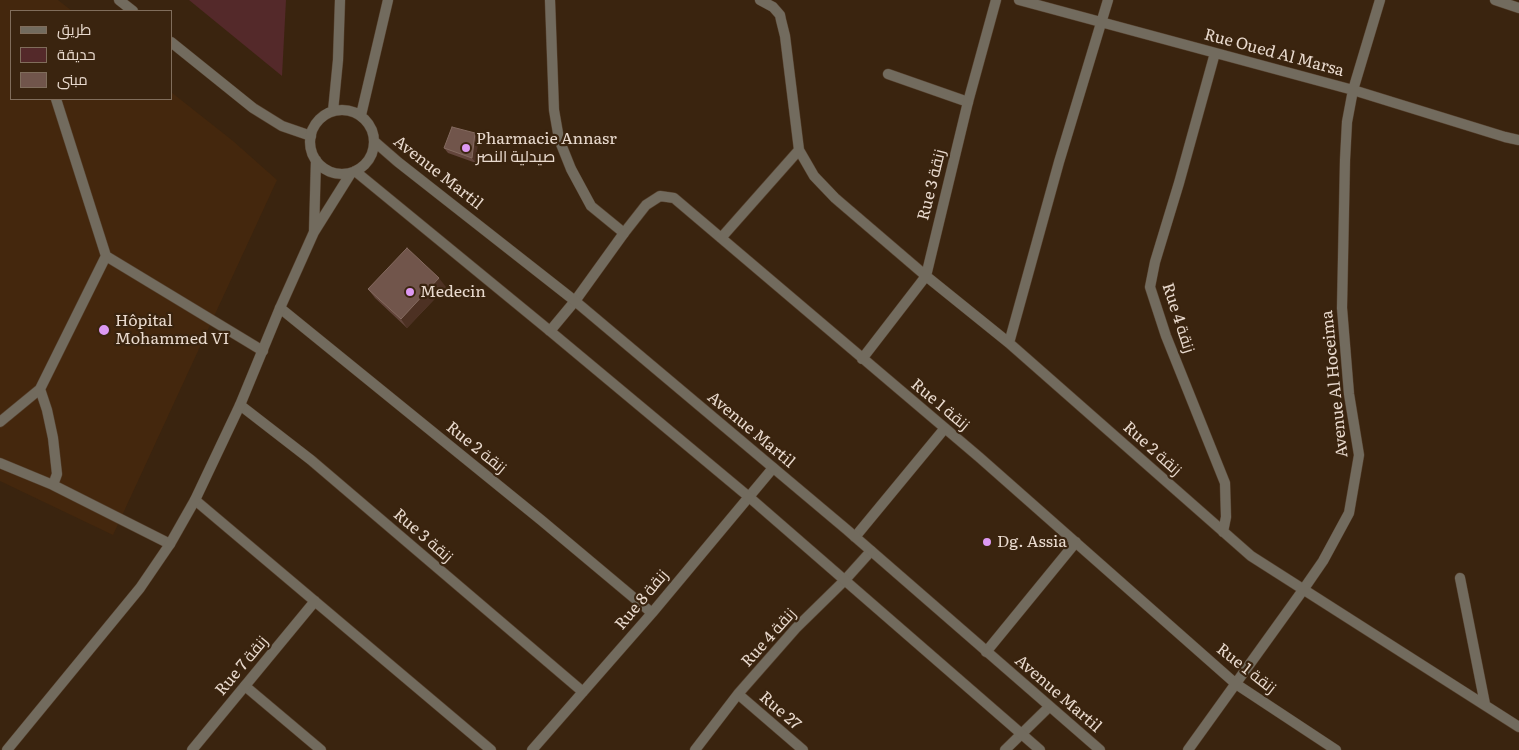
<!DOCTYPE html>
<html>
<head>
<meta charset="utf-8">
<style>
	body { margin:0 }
	#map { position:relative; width:1519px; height:750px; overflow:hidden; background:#3a240f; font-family:Literata,Cairo,serif }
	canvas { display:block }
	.legend { position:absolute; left:10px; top:10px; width:162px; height:90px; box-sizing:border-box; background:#3a240f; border:1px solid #806d5b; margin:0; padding:6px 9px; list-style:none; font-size:15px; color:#e9dace }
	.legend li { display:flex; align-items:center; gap:10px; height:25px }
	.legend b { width:25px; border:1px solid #806d5b }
</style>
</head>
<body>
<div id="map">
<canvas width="1519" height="750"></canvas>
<ul class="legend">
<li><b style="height:6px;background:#726b5e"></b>طريق</li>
<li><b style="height:14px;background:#54292a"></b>حديقة</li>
<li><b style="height:14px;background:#71554b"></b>مبنى</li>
</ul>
</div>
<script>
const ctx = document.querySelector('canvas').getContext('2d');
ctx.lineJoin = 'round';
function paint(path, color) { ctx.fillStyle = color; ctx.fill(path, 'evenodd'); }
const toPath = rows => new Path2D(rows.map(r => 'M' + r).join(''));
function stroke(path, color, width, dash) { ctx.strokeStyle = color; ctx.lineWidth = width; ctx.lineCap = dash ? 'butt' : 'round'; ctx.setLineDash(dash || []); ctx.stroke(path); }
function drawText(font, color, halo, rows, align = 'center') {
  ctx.font = font + ' Literata,Cairo,serif'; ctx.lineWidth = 4.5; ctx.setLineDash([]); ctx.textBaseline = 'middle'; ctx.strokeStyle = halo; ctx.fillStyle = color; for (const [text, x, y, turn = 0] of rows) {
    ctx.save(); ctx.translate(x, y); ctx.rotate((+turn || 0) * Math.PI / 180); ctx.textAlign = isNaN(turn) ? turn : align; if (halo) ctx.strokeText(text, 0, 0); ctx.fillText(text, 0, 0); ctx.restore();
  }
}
const built = toPath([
	[0,0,58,0,72,11,11,11,11,99,171,99,171,92,233,141,277,180,113,535,0,481]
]);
const green = toPath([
	[189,0,286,0,282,76]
]);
const service = toPath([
	[888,74,968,102],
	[56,99,106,256,263,351],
	[40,389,47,410,53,438,57,474,53,485,170,544],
	[0,422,40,389,106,256],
	[0,463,53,485],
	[245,686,321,750]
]);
const pedestrian = toPath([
	[550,0,554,110,559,139,571,169,591,206,624,233]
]);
const minor = toPath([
	[119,0,133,11],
	[1019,0,1353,90,1505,137,1519,140],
	[1495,0,1519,8],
	[171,42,253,108,282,126,311,136],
	[1215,53,1179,183,1155,262,1150,287,1166,336,1225,483,1226,517,1223,532],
	[799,150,814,176,835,198,926,276,1009,343,1251,556,1519,727],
	[721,238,799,150,785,36,781,20,780,15,773,7,760,0],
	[280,308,541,520,652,613],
	[550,331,575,301,624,233,646,205,660,196,674,198,979,457,1236,684,1336,750],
	[1009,343,1059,162,1108,0],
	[862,359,926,276,968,102,996,0],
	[240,405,311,460,583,692],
	[195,500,491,750],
	[855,537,945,428],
	[1460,578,1485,704],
	[986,652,1076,542],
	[738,694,803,750],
	[192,750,315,601],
	[532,750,652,613,773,468],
	[695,750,738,694,796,628,844,581,871,551],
	[1005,750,1049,707],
	[1188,750,1303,590,1323,561,1349,513,1359,455,1349,394,1342,308,1345,160,1347,122,1353,90,1380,0]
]);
const tertiary = toPath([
	'310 142a32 32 0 1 1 64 0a32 32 0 1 1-64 0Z',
	[333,111,338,60,340,0],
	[361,115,388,0],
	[375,142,398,162,575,301,846,529,1100,750],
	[355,171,550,331,749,497,1040,750],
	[314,231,316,160],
	[7,750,140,588,170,544,195,500,240,405,280,308,314,232,351,173]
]);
const wall = toPath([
	[478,138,476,163,448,153,444,148],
	[446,287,407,328,375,298,368,289]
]);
const shadedWall = toPath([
	[475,133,478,138,476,163,472,158],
	[439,278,446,287,407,328,401,319]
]);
const building = toPath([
	[452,127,475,133,472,158,444,148,452,127],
	[407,248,439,278,401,319,368,289,407,248]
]);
const markers = [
	[466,148,5,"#dd99f3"],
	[410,292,5,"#dd99f3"],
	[104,330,6,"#dd99f3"],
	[987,542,5,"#dd99f3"]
];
const streetNames = [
	["Rue Oued Al Marsa",1274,53,15],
	["Avenue Martil",438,173,38],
	["Rue 3 زنقة",932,185,-76],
	["Rue 4 زنقة",1178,318,72],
	["Avenue Al Hoceima",1335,384,-96],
	["Rue 1 زنقة",940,405,40],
	["Avenue Martil",751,430,40],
	["Rue 2 زنقة",476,448,39],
	["Rue 2 زنقة",1152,449,42],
	["Rue 3 زنقة",423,536,41],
	["Rue 8 زنقة",642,600,-50],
	["Rue 4 زنقة",769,638,-48],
	["Rue 7 زنقة",242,666,-50],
	["Rue 1 زنقة",1246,669,38],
	["Avenue Martil",1058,694,41],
	["Rue 27",780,711,41]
];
const poiNames = [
	["Pharmacie Annasr",476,139],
	["صيدلية النصر",476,157],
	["Medecin",420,292],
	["Hôpital",115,321],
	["Mohammed VI",115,339],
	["Dg. Assia",997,542]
];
paint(built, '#44270d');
paint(green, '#54292a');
stroke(service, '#56412e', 11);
stroke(pedestrian, '#56412e', 11);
stroke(minor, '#56412e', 11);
stroke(tertiary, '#56412e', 11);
stroke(service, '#726b5e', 10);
stroke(pedestrian, '#726b5e', 10);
stroke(minor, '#726b5e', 10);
stroke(tertiary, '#726b5e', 10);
paint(wall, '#63453b');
paint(shadedWall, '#4d3123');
paint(building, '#71554b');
stroke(building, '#846a5f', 1);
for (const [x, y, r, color] of markers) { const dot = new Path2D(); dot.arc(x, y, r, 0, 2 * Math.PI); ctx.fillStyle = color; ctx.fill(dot); stroke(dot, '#3a240f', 2); }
drawText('16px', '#e9dace', '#3a240f', streetNames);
drawText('16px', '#e9dace', '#3a240f', poiNames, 'left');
</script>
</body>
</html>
